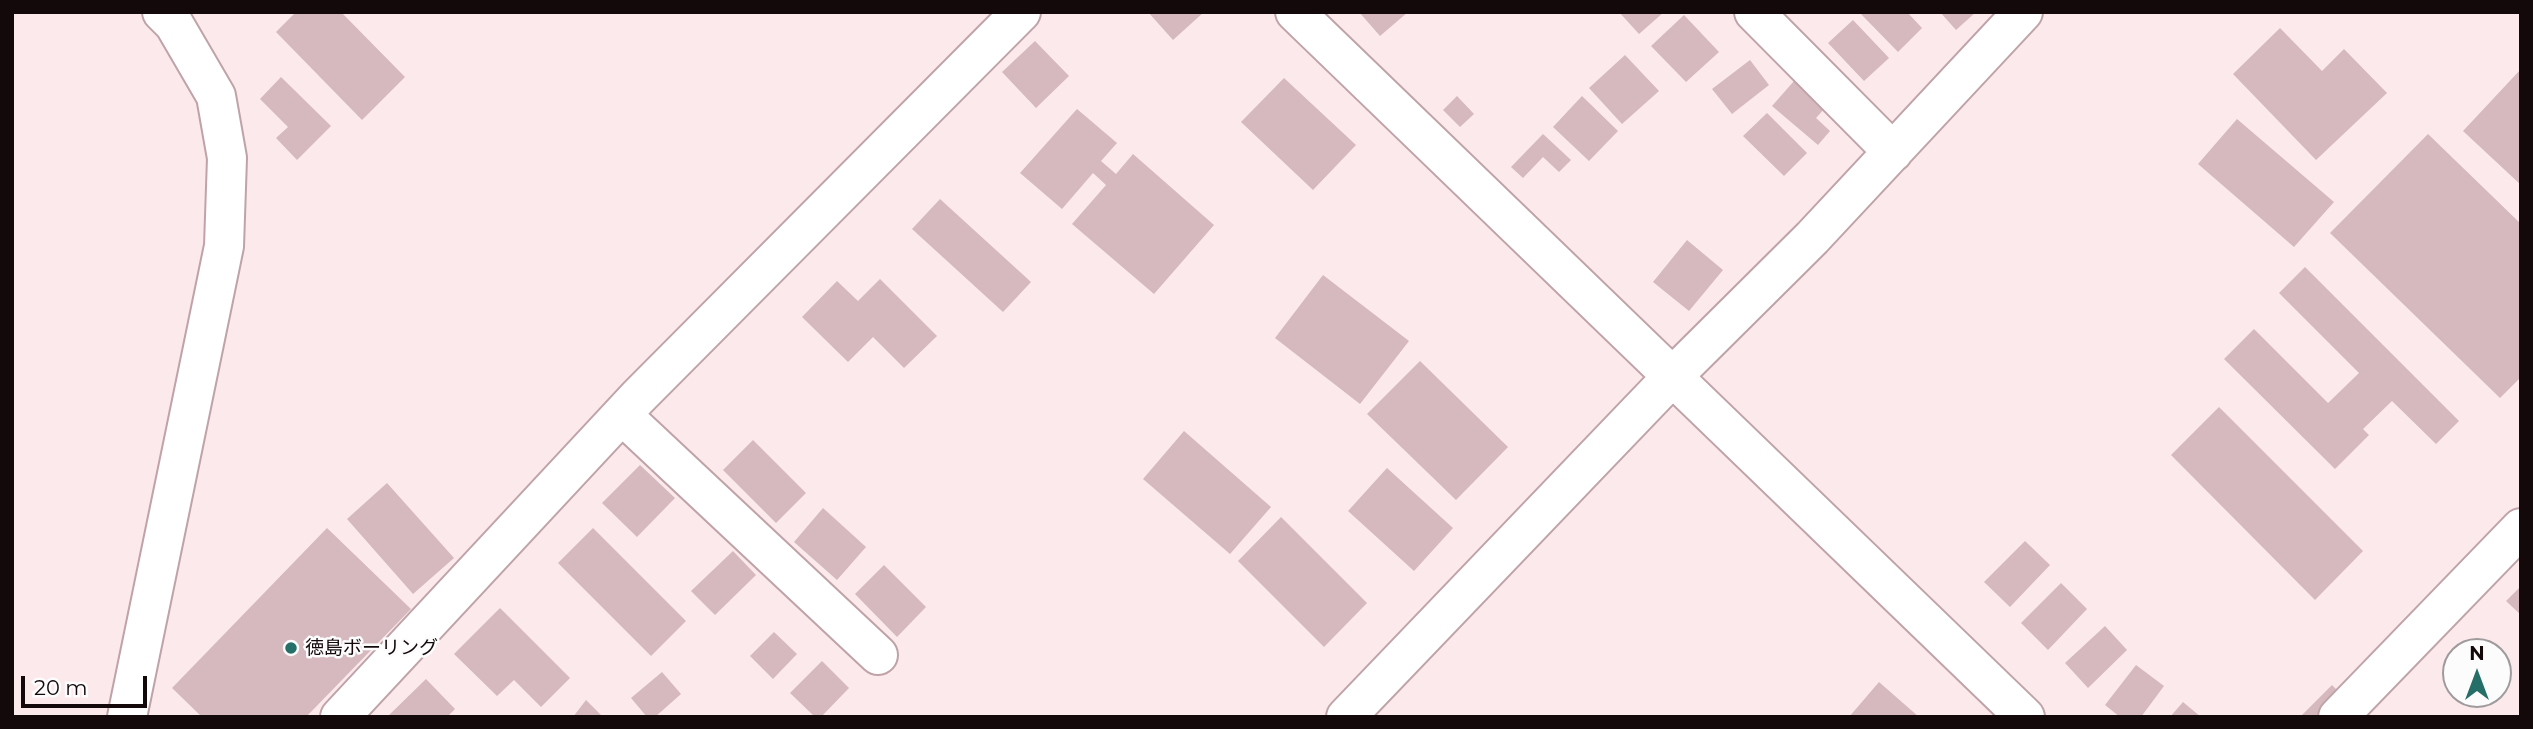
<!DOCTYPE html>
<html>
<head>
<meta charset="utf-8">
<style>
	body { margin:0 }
	#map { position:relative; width:2533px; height:729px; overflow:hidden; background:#fbe9ec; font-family:Montserrat,sans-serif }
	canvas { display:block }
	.frame { position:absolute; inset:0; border:14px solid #13090b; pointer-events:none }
	.north { position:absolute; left:2442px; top:638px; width:70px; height:70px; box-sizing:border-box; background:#fcfcfc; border:2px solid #9f9b9c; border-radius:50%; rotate:0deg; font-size:19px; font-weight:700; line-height:28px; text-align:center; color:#13090b }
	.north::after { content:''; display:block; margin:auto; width:24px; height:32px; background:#266f68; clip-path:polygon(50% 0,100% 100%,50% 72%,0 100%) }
	.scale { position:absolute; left:21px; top:676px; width:126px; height:32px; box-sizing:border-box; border:4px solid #13090b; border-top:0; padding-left:9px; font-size:21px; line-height:24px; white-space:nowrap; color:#13090b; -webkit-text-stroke:5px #fcfcfc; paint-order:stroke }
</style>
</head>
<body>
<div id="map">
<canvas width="2533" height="729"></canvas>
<div class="frame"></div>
<div class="north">N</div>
<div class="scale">20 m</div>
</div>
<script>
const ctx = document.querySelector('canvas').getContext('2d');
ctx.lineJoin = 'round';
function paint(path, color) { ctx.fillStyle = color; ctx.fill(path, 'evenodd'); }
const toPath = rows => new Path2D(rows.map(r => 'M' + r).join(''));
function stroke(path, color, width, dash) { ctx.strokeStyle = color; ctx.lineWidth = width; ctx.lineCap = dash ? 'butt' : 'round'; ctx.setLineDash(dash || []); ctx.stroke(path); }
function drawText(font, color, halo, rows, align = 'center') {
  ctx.font = font + ' Montserrat,"Noto Sans JP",sans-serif'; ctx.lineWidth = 5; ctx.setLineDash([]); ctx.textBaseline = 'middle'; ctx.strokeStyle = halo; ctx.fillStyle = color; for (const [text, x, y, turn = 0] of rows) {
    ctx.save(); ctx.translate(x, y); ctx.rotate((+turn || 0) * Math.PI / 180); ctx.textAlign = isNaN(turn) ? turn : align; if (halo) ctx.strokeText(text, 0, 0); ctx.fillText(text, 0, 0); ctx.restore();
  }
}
const building = toPath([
	[296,12,341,12,405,77,362,120,276,32],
	[1148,12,1204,12,1173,40],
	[1359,12,1408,12,1380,36],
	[1619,12,1664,12,1639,34],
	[1859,12,1907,12,1922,28,1898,52],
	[1940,12,1976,12,1956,30],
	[1684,15,1719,52,1686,82,1651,46],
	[1853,20,1889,58,1864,81,1828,43],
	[2280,28,2322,71,2344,49,2387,93,2316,160,2233,74],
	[1035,41,1069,76,1036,108,1002,72],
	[1625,55,1659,91,1622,124,1589,88],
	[1750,60,1769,85,1732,114,1712,89],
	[2521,69,2521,185,2463,131],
	[281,77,331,126,297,160,276,138,288,127,260,99],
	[1284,78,1356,145,1313,190,1241,122],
	[1794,81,1825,108,1816,118,1830,131,1818,145,1772,106],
	[1457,96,1474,114,1460,127,1443,110],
	[1582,96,1618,131,1589,161,1553,127],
	[1077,109,1117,143,1101,161,1116,174,1133,154,1214,225,1154,294,1072,224,1106,185,1093,173,1062,209,1020,173],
	[1767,113,1807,153,1784,176,1743,136],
	[2237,119,2334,202,2294,247,2198,164],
	[1543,134,1571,160,1559,172,1543,157,1523,178,1511,167],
	[2428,134,2521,224,2521,377,2500,398,2330,233],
	[940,199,1031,282,1003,312,912,229],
	[1687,240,1723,270,1689,311,1653,282],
	[2305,267,2459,421,2436,444,2392,401,2363,429,2369,435,2335,469,2224,359,2254,329,2328,403,2359,373,2279,293],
	[1323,275,1409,341,1360,404,1275,338],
	[880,279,937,336,904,368,873,337,848,362,802,317,837,281,858,301],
	[1420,361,1508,447,1456,500,1367,414],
	[2219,407,2363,551,2315,600,2171,455],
	[1184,431,1271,507,1230,554,1143,479],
	[753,440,806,493,776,523,723,470],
	[640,465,675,498,637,537,602,503],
	[1387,468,1453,528,1414,571,1348,511],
	[387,483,454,558,413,594,347,519],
	[823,508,866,547,837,580,794,542],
	[1281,517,1367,603,1324,647,1238,561],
	[327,528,411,609,306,717,202,717,172,688],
	[593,528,686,621,651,656,558,563],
	[2025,541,2050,565,2010,607,1984,582],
	[733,551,756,575,715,615,691,591],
	[884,565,926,607,897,637,855,594],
	[2061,583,2087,609,2048,650,2021,623],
	[2521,586,2521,615,2506,601],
	[500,608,570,678,541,707,514,680,497,696,454,654],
	[2105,626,2127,650,2088,688,2065,663],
	[774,632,797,654,773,679,750,656],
	[822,661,849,688,821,717,815,717,790,693],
	[2136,665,2164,686,2141,717,2120,717,2105,705],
	[662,672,681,694,655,717,647,717,631,698],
	[426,679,455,709,447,717,387,717],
	[1879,682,1919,717,1849,717],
	[2332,685,2344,697,2323,717,2300,717],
	[586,700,603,717,573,717],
	[2183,702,2201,717,2170,717]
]);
const minor = toPath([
	[1295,12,2025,717],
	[1754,12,1893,152],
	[622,415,878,655],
	[127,717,224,246,227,158,216,96,174,24,162,12],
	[340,717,638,397,1021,12],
	[1346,717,1672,377,1812,238,2023,12],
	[2338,717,2521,528]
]);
const markers = [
	[291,648,7,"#266f68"]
];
const poiNames = [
	["徳島ボーリング",305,648]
];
paint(building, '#d5b9be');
stroke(minor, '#bfa3a8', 42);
stroke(minor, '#fff', 38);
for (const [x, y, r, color] of markers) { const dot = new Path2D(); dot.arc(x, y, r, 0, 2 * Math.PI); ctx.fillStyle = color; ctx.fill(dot); stroke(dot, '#fcfcfc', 2.5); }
drawText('19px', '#13090b', '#fcfcfc', poiNames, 'left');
</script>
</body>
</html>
